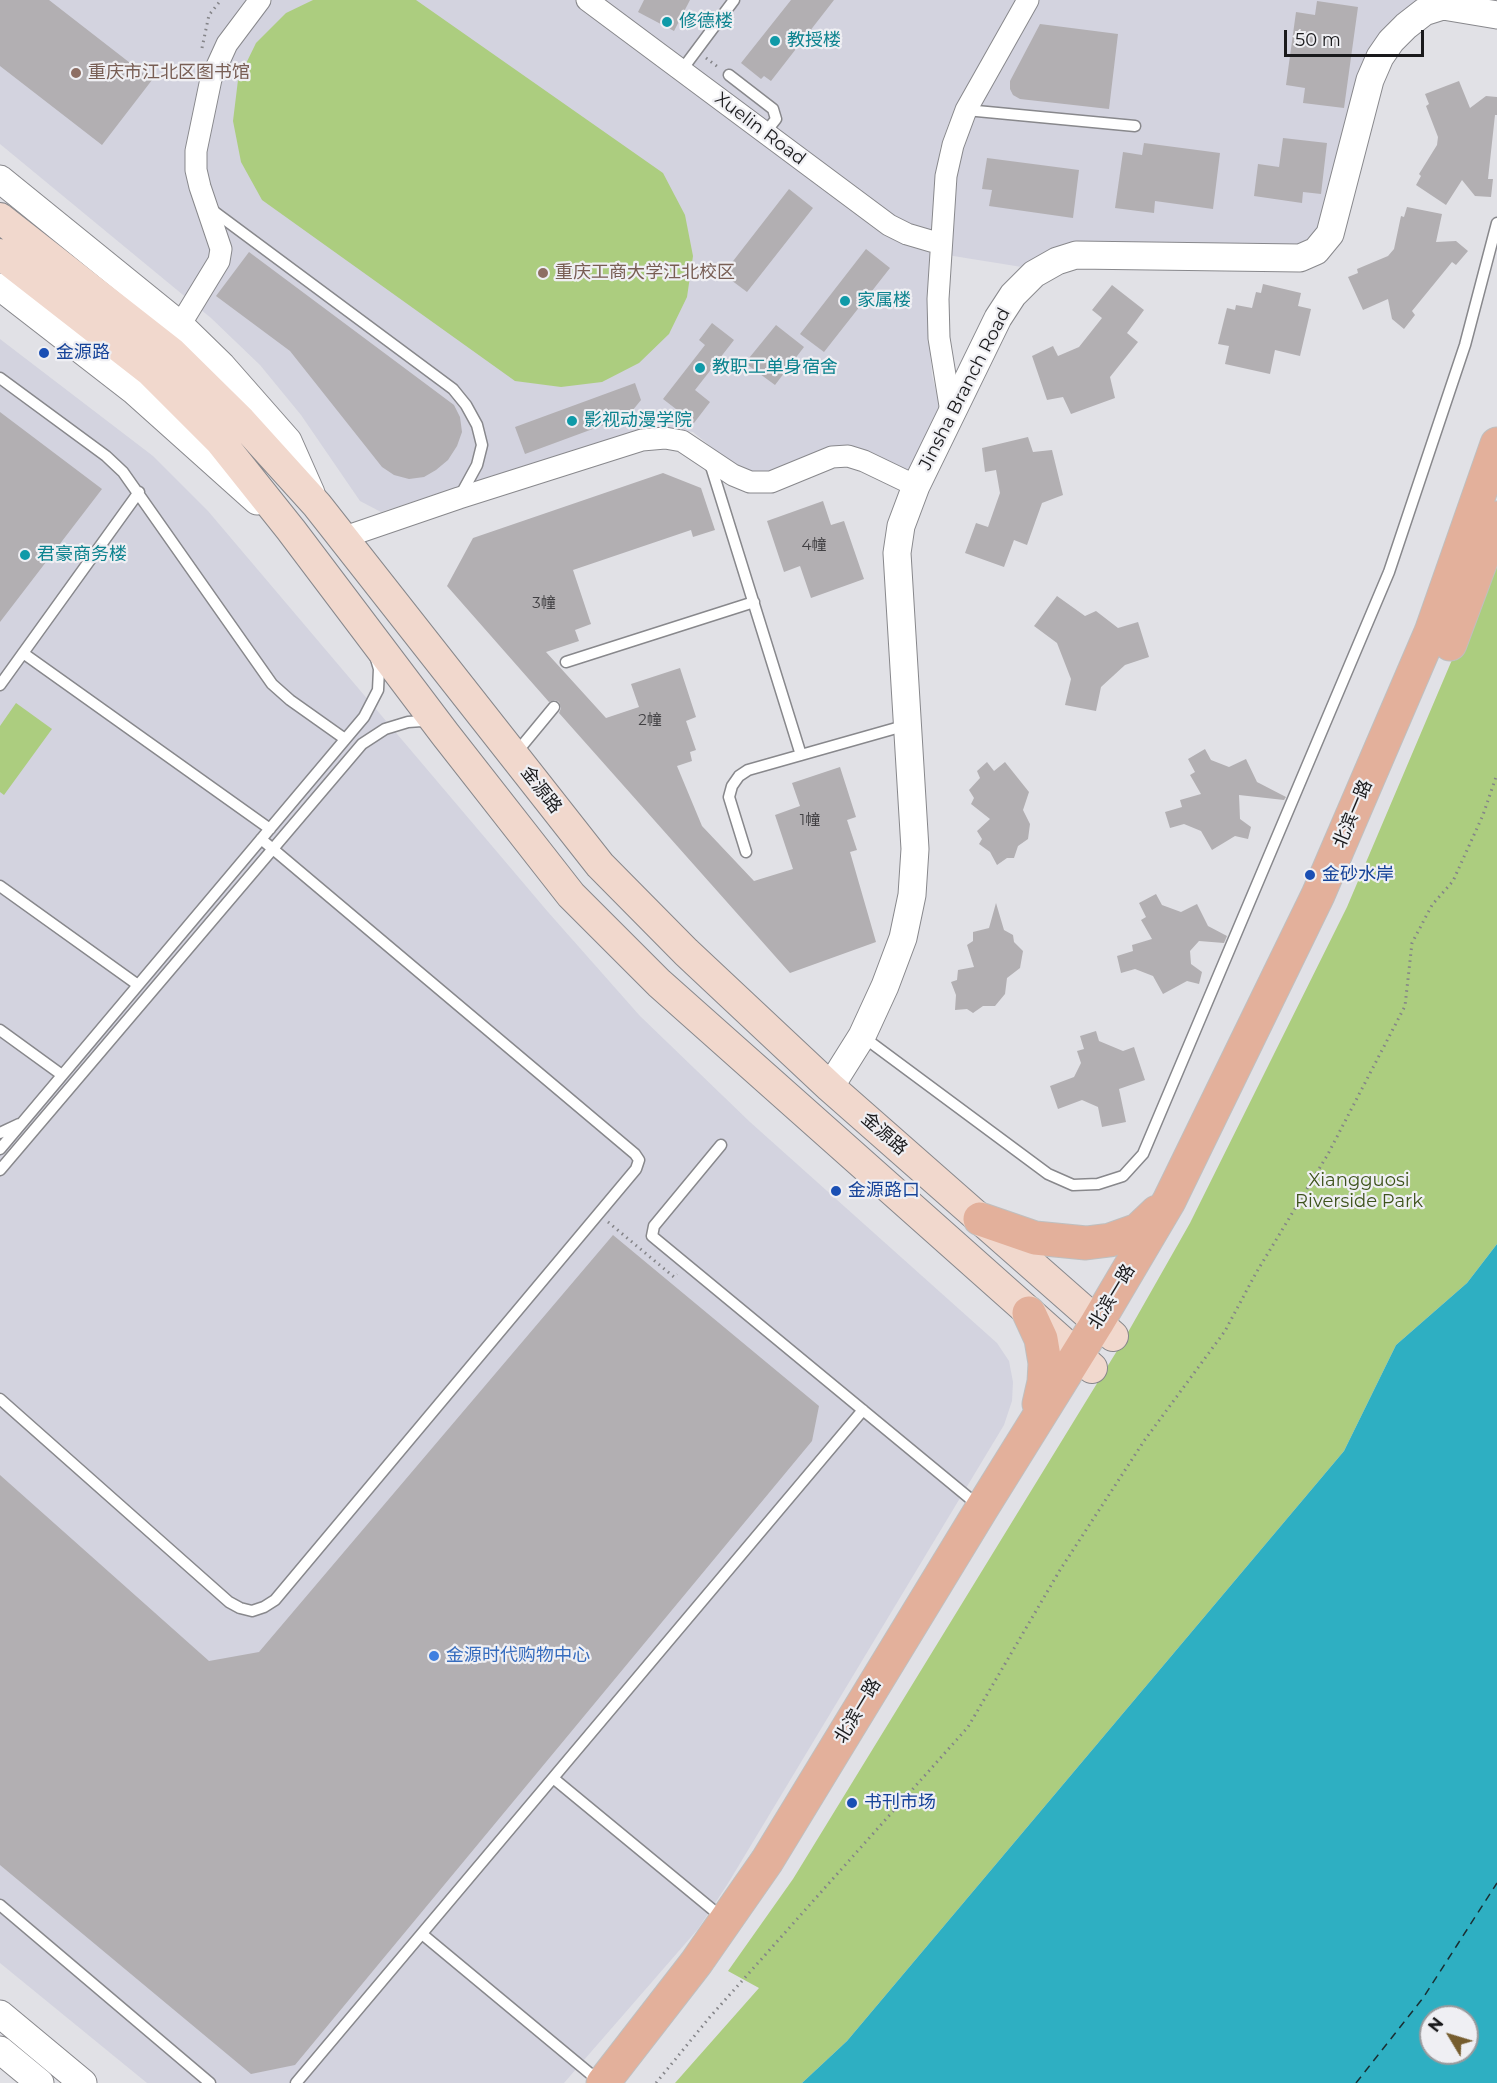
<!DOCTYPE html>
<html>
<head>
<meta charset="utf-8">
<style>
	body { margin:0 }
	#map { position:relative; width:1497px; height:2083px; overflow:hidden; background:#e1e1e6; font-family:Montserrat,sans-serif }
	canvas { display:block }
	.north { position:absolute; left:1419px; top:2005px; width:60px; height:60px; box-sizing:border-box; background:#efeff3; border:2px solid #9a9a9d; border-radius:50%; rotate:308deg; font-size:16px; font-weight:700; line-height:24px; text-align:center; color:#1a1a1c }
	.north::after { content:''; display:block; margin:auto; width:21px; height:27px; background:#765d2e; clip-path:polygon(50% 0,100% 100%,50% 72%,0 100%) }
	.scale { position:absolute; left:1284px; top:30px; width:140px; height:27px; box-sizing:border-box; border:3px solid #1a1a1c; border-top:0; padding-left:8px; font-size:18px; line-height:21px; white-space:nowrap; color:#1a1a1c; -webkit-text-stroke:4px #efeff3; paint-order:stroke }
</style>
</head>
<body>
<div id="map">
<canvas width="1497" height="2083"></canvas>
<div class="north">N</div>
<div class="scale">50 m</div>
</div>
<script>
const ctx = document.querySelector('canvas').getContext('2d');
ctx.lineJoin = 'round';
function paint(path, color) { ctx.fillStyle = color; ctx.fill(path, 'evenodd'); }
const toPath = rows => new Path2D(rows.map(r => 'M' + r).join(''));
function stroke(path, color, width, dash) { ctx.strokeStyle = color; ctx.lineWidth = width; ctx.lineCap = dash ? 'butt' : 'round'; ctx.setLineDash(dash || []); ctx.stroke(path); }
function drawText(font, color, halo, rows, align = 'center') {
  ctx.font = font + ' Montserrat,"Noto Sans SC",sans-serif'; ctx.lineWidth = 4.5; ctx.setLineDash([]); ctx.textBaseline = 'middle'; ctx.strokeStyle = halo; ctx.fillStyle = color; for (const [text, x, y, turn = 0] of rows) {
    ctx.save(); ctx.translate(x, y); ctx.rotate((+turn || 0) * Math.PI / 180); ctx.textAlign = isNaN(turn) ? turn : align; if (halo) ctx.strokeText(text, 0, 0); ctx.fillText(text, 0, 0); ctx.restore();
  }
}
const built = toPath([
	[0,0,1016,0,949,122,940,148,936,177,928,328,932,375,940,407,909,472,851,447,772,473,752,472,734,466,693,432,662,427,632,432,381,512,360,501,301,415,260,365,211,318,0,144],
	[1036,0,1424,0,1414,4,1321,231,1295,250,1028,268,947,255,955,177,972,113],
	[0,339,153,456,208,511,548,912,640,1016,750,1122,997,1343,1009,1361,1013,1382,1012,1401,1004,1425,727,1885,698,1929,564,2083,147,2083,0,1963]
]);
const green = toPath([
	[313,0,416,0,663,173,685,215,693,256,687,297,669,334,639,363,602,382,561,387,515,381,262,200,241,162,233,121,238,80,256,43,286,13],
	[1497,543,1497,1244,1467,1283,1396,1345,1344,1451,847,2041,802,2083,675,2083,759,1988,728,1971,793,1879,1123,1341,1190,1223,1347,907,1460,641],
	[16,703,52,729,4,795,0,792,0,726]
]);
const water = toPath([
	[1497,1244,1497,2083,802,2083,847,2041,1344,1451,1396,1345,1467,1283],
	[1431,2017,1467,2017,1467,2053,1431,2053]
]);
const ferry = toPath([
	[1356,2083,1423,1998,1497,1883]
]);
const building = toPath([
	[0,0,49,0,152,80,102,145,0,66],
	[644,0,690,0,674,31,638,12],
	[791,0,834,0,771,81,764,76,761,79,741,63],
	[1317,1,1358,7,1344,108,1303,103,1305,88,1286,85,1296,12,1315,15],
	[1040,24,1118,34,1109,109,1020,99,1013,95,1010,89,1010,81],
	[1459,81,1470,108,1486,96,1497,97,1497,115,1495,115,1488,179,1493,179,1491,197,1475,196,1462,180,1446,205,1416,185,1421,176,1419,174,1437,145,1438,137,1426,106,1429,104,1425,94],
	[1283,138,1327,143,1321,194,1303,192,1302,203,1254,196,1258,164,1279,167],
	[1144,143,1220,153,1213,209,1155,201,1154,213,1115,208,1123,152,1142,155],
	[987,158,1079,170,1073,218,989,206,992,190,982,189],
	[789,189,813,208,747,292,723,274],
	[1407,207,1442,214,1436,242,1456,241,1468,251,1456,265,1452,262,1412,311,1415,315,1404,329,1392,319,1388,299,1363,310,1348,277,1358,273,1357,269,1388,256,1394,249,1401,216,1404,217],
	[866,249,890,268,824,352,800,334],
	[249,252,454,405,460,417,462,432,457,446,448,460,436,470,424,477,409,479,394,475,382,467,290,351,216,296],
	[1263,284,1301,293,1298,306,1311,309,1300,356,1275,350,1270,374,1225,364,1229,346,1218,344,1227,308,1235,310,1236,305,1252,308,1256,292,1261,293],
	[1112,285,1144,310,1127,333,1138,342,1110,377,1115,398,1071,414,1063,397,1047,400,1032,356,1053,346,1058,356,1079,347,1102,318,1092,310],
	[712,323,734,340,695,390,710,402,694,423,663,399,705,345,699,340],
	[776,325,804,347,775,385,745,363],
	[635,383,641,400,628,416,525,454,515,427],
	[0,412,102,489,0,622],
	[1028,437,1033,452,1052,450,1063,495,1042,503,1027,545,1014,540,1004,567,965,553,976,523,988,527,1000,493,996,470,985,472,982,448],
	[663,473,701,488,715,530,693,537,691,530,573,570,591,624,575,630,579,641,546,652,606,718,639,707,631,684,680,668,696,717,686,721,696,750,690,752,692,761,677,766,702,826,754,881,793,869,775,815,800,806,792,783,840,767,856,817,847,820,857,850,850,852,876,942,790,973,559,713,561,708,559,702,555,700,549,702,447,586,473,538],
	[823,501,831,525,844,521,864,579,811,598,800,566,784,572,767,521],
	[1057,596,1085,616,1096,611,1118,628,1138,622,1149,657,1125,665,1101,687,1096,711,1065,705,1071,679,1057,643,1034,626],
	[1205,749,1211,760,1229,767,1246,759,1257,782,1286,797,1284,800,1239,795,1240,819,1251,827,1248,839,1235,836,1212,850,1201,831,1184,824,1170,828,1165,812,1182,807,1180,800,1201,794,1190,775,1195,772,1188,759],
	[987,762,994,771,1005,762,1029,792,1023,810,1030,824,1028,839,1018,846,1014,858,1007,858,997,865,990,852,979,844,982,839,977,831,990,819,971,804,974,798,969,790,980,778,977,771],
	[1156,894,1162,905,1181,912,1197,904,1208,926,1227,936,1224,943,1199,941,1190,951,1191,964,1202,972,1199,984,1187,981,1163,994,1153,976,1135,969,1121,973,1117,956,1133,951,1132,945,1152,939,1141,920,1146,917,1139,903],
	[996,903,1004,930,1013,935,1014,942,1023,951,1020,968,1007,978,1005,994,995,1006,983,1006,973,1013,967,1009,955,1010,956,995,951,982,957,980,958,970,974,967,967,945,973,941,973,932,989,928],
	[1096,1031,1099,1041,1123,1051,1134,1047,1145,1080,1119,1089,1126,1122,1102,1127,1098,1107,1082,1100,1058,1109,1050,1086,1074,1077,1081,1063,1077,1051,1084,1049,1080,1036],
	[613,1235,819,1406,812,1441,295,2065,251,2074,0,1865,0,1475,209,1661,259,1652]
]);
const path = toPath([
	[202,48,209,15,221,0],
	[706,58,718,67],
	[608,1222,674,1277,677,1274],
	[656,2083,709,2018,968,1727,1060,1570,1144,1441,1225,1331,1256,1273,1328,1154,1405,1006,1412,943,1432,905,1453,881,1483,815,1497,774]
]);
const service = toPath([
	[681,71,734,0],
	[729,75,773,109,776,119,765,133],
	[966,110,1135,126],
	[212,210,453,389,466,405,477,425,482,445,477,465,459,498],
	[0,378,106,456,123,472,272,684,290,700,345,739],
	[710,463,801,755],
	[23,653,270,829],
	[566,662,754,602],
	[0,685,139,492],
	[516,753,554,707],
	[746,852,729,797,732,786,739,776,748,770,907,725],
	[0,886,138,985],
	[0,1030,62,1075],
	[862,1036,1048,1174,1073,1185,1098,1184,1123,1176,1143,1154,1389,572,1465,345,1497,223],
	[0,1133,19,1124],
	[721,1145,654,1226,652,1236,979,1506],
	[0,1149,364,717,378,690,379,669,376,659],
	[0,1170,362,744,385,729,408,722,422,721,429,725],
	[0,1399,229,1602,240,1608,252,1611,264,1607,275,1600,636,1169,639,1160,635,1154,261,839],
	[553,1778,724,1919],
	[0,1905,210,2083],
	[422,1934,599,2081],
	[296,2083,863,1410]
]);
const minor = toPath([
	[587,0,889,225,907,234,941,244],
	[180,325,219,261,221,249,200,187,196,170,196,151,211,79,227,44,260,0],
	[951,412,939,338,938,299,946,176,953,145,966,110,1028,0],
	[342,538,459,498,642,440,665,438,682,441,733,475,750,482,771,482,832,457,848,456,864,461,916,486]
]);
const tertiary = toPath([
	[0,179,180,325,222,366,288,441,311,493],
	[0,287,133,390,257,501],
	[830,1087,862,1036,885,986,903,938,912,895,915,849,897,553,901,526,916,486,998,318,1013,295,1034,274,1057,261,1076,255,1300,258,1316,251,1330,234,1370,80,1380,57,1391,41,1406,26,1424,12,1443,6,1497,15],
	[0,2014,83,2083],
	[0,2050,40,2083]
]);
const secondary = toPath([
	[0,218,171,352,241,421,317,505,600,865,686,952,830,1087,1113,1336],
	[0,254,150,371,220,441,291,530,445,734,571,895,659,983,1092,1368]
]);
const primary = toPath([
	[1450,644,1497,518],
	[980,1219,1035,1238,1086,1243,1110,1240,1138,1230,1157,1212],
	[1029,1313,1041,1339,1045,1363,1044,1382,1039,1404],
	[603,2083,696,1963,767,1861,982,1508,1097,1323,1169,1201,1318,895,1431,632,1497,444]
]);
const markers = [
	[667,22,6,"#0f9aa8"],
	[775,41,6,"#0f9aa8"],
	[76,73,6,"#8d6e63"],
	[543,273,6,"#8d6e63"],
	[845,301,6,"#0f9aa8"],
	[44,353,6,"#1a4fb4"],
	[700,368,6,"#0f9aa8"],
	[572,421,6,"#0f9aa8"],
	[25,555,6,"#0f9aa8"],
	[1310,875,6,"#1a4fb4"],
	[836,1191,6,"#1a4fb4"],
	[434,1656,6,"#3f7fe0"],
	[852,1803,6,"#1a4fb4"]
];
const numberNames = [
	["4幢",814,546],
	["3幢",544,604],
	["2幢",650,721],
	["1幢",810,821]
];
const cultureNames = [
	["修德楼",679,22],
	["教授楼",787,41],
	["家属楼",857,301],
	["教职工单身宿舍",712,368],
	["影视动漫学院",584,421],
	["君豪商务楼",37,555]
];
const educationNames = [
	["重庆市江北区图书馆",88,73],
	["重庆工商大学江北校区",555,273]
];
const streetNames = [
	["Xuelin Road",760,129,37],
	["Jinsha Branch Road",965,389,-63],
	["金源路",541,790,52],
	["北滨一路",1353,814,-67],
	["金源路",884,1134,41],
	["北滨一路",1112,1297,-59],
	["北滨一路",858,1711,-59]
];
const transitNames = [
	["金源路",56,353],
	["金砂水岸",1322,875],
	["金源路口",848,1191],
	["书刊市场",864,1803]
];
const parkNames = [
	["Xiangguosi",1359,1181],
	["Riverside Park",1359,1202]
];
const shopNames = [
	["金源时代购物中心",446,1656]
];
paint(built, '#d3d3df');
paint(green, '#accd7f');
paint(water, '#2eafc2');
stroke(ferry, '#1a2f33', 1.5, [8, 6]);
paint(building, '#b2afb2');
stroke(service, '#88888c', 13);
stroke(minor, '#88888c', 23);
stroke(tertiary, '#88888c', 29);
stroke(secondary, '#88888c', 32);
stroke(primary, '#bfbfbf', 35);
stroke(path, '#848488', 3, [1.5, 4.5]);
stroke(service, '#fff', 10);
stroke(minor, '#fff', 21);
stroke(tertiary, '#fff', 27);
stroke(secondary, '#f1d8cd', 30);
stroke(primary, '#e3b09b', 33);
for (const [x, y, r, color] of markers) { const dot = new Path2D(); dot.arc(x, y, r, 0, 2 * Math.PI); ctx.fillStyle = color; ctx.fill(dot); stroke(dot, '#efeff3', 2); }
drawText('15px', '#403f42', null, numberNames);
drawText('18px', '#0d838f', '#efeff3', cultureNames, 'left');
drawText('18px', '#785e54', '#efeff3', educationNames, 'left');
drawText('18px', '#1a1a1c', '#efeff3', streetNames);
drawText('18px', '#164399', '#efeff3', transitNames, 'left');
drawText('18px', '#3e531c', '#efeff3', parkNames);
drawText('18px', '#366cbe', '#efeff3', shopNames, 'left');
</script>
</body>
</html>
